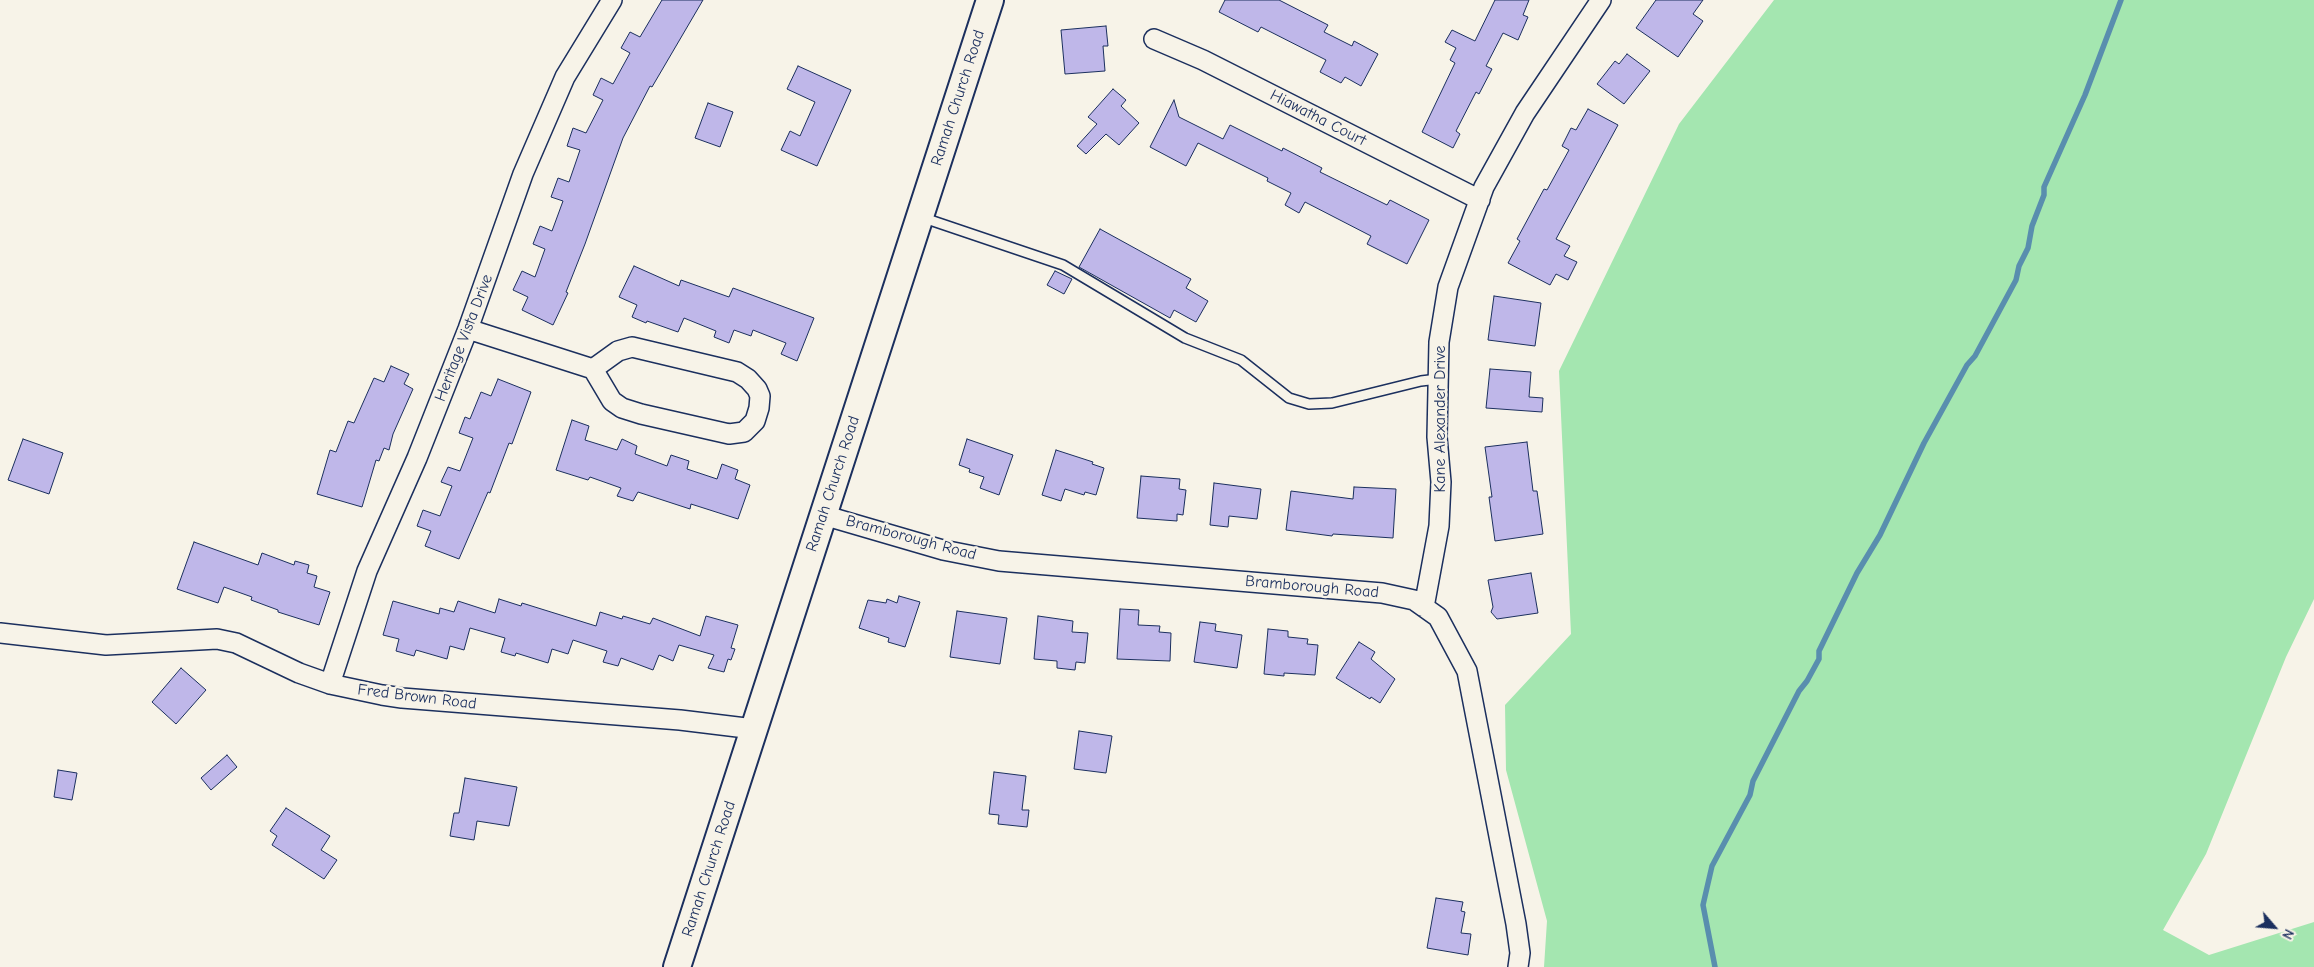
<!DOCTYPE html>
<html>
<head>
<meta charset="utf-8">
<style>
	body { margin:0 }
	#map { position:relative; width:2314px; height:967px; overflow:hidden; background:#f7f3e8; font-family:"Comic Neue",sans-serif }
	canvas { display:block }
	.north { position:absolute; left:2249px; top:902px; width:50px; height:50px; -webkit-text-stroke:4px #f7f3e8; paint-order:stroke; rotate:117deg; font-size:14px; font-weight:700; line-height:20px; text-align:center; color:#1b2f5e }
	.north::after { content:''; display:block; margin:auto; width:18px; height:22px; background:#1b2f5e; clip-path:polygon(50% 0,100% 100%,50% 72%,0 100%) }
</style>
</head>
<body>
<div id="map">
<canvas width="2314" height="967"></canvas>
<div class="north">N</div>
</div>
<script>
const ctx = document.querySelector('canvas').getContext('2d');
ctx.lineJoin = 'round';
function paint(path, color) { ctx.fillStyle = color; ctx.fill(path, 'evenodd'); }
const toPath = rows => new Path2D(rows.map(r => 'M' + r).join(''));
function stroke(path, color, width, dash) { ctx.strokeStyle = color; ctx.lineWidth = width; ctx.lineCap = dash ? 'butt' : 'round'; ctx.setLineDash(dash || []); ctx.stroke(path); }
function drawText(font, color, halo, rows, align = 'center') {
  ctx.font = font + ' "Comic Neue",sans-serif'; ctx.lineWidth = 5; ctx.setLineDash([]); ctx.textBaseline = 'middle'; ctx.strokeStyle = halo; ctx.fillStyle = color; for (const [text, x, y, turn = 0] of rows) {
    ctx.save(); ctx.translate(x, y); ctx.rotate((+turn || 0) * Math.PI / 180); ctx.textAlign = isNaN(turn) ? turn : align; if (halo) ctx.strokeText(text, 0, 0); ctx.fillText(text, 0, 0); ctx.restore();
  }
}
const green = toPath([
	[1774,0,2314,0,2314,599,2286,657,2206,854,2163,930,2209,955,2314,922,2314,967,1544,967,1547,921,1506,770,1505,705,1571,634,1559,371,1679,124]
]);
const stream = toPath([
	[1715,967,1703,905,1712,866,1750,795,1753,781,1799,691,1807,681,1819,659,1819,651,1857,573,1880,535,1924,443,1967,365,1975,356,2016,280,2019,266,2028,248,2032,226,2044,195,2044,187,2085,95,2121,0]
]);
const building = toPath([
	[662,0,703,0,652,87,650,86,623,138,585,244,566,292,568,293,553,325,522,310,528,297,513,290,522,271,535,277,545,249,533,244,540,226,552,231,563,201,551,197,558,178,569,182,580,150,567,146,573,128,586,133,603,100,593,95,601,78,613,84,630,53,621,48,630,32,640,37,662,0],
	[1225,0,1279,0,1328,25,1324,32,1352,46,1354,41,1378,54,1361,86,1345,77,1341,83,1320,72,1326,60,1261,27,1258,32,1219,12,1225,0],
	[1495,0,1529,0,1523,15,1528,17,1518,40,1503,33,1486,66,1492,69,1479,94,1476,92,1456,131,1460,134,1453,148,1422,132,1455,63,1450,60,1456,48,1445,42,1452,30,1475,41,1495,0],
	[1656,0,1703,0,1693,14,1703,21,1678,57,1636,28,1656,0],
	[1106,26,1108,46,1103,46,1105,71,1065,74,1061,30,1106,26],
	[1627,54,1650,71,1624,104,1597,84,1615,61,1619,64,1627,54],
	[798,66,851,90,817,166,781,150,790,131,800,136,815,102,787,89,798,66],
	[1113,89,1126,100,1121,106,1139,123,1119,145,1106,134,1086,154,1077,146,1097,124,1088,117,1113,89],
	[1174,100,1179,117,1223,139,1230,125,1282,151,1283,148,1322,168,1320,172,1387,205,1390,200,1429,220,1407,264,1367,244,1371,236,1305,202,1299,213,1285,205,1291,193,1267,181,1268,178,1198,143,1186,166,1150,147,1174,100],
	[708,103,733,112,720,147,695,138,708,103],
	[1588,109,1618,125,1556,239,1570,246,1564,256,1577,262,1568,280,1556,274,1550,285,1508,263,1520,241,1517,239,1544,189,1547,190,1569,150,1562,146,1571,128,1576,130,1588,109],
	[1100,229,1191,279,1186,288,1208,301,1196,322,1174,310,1170,318,1079,267,1100,229],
	[634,266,679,286,681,280,729,297,733,288,814,318,797,361,781,354,786,343,753,330,751,336,734,330,729,343,714,337,716,331,684,318,678,332,647,321,646,323,632,317,637,305,619,297,634,266],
	[1055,271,1072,279,1064,294,1047,285,1055,271],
	[1494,296,1541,303,1535,346,1488,340,1494,296],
	[391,366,409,374,404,384,413,389,393,434,389,450,384,448,379,461,376,460,362,507,317,494,330,450,336,452,348,421,354,423,374,378,384,382,391,366],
	[1490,369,1531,372,1529,397,1543,398,1542,412,1486,408,1490,369],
	[498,379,531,392,512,444,509,443,490,493,488,492,459,559,425,546,431,531,417,526,423,510,440,516,452,486,441,482,448,467,460,471,473,438,459,433,465,417,470,419,481,392,491,396,498,379],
	[572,420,589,426,585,440,617,450,622,439,637,446,635,454,667,466,671,455,689,461,687,469,717,479,722,464,738,470,735,479,750,485,738,519,691,504,690,509,638,492,633,501,617,496,621,488,590,477,588,480,556,470,572,420],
	[23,439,63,453,49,494,8,480,23,439],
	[967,439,1013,455,999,495,980,488,984,477,969,472,970,469,959,465,967,439],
	[1527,442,1533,491,1537,491,1543,534,1495,541,1489,497,1492,497,1485,447,1527,442],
	[1056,450,1093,462,1092,464,1104,468,1096,495,1085,492,1084,495,1065,489,1061,501,1042,495,1056,450],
	[1141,476,1180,479,1179,489,1186,490,1183,515,1177,514,1177,521,1137,518,1141,476],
	[1214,483,1261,489,1257,519,1229,516,1228,527,1210,525,1214,483],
	[1354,487,1396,489,1393,538,1333,534,1332,536,1286,530,1291,491,1353,499,1354,487],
	[194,542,258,565,262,553,294,565,295,561,309,565,307,573,317,576,314,587,330,592,319,625,278,612,278,610,251,600,252,597,224,587,218,603,177,589,194,542],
	[1531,573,1538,613,1497,619,1491,612,1493,607,1488,580,1531,573],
	[899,596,920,602,905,647,888,642,889,638,859,628,868,600,886,603,887,599,897,603,899,596],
	[499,599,521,606,522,603,596,626,600,612,622,619,623,616,650,624,653,618,700,636,706,616,738,625,731,648,735,649,731,660,728,659,724,672,708,668,714,655,679,645,673,661,659,655,653,670,621,658,618,666,603,662,607,651,573,640,568,654,552,649,548,663,516,653,515,656,501,652,505,638,470,628,464,650,450,646,447,659,416,650,414,656,396,651,399,639,383,635,393,601,439,614,440,608,454,612,458,601,495,613,499,599],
	[1120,609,1139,610,1138,625,1160,626,1159,632,1171,633,1170,661,1117,659,1120,609],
	[957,611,1007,618,1000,664,950,657,957,611],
	[1038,616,1073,621,1072,632,1088,633,1085,663,1076,662,1075,670,1057,668,1057,661,1034,659,1038,616],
	[1200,622,1216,624,1215,631,1242,635,1237,668,1194,662,1200,622],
	[1268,629,1288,631,1288,637,1308,639,1307,644,1318,645,1315,675,1284,673,1284,676,1264,674,1268,629],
	[1359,642,1375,652,1371,659,1395,679,1380,703,1371,697,1370,699,1336,678,1359,642],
	[181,668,206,690,176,724,152,702,181,668],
	[1079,731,1112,736,1106,773,1074,769,1079,731],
	[227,755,237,767,211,790,201,778,227,755],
	[58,770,77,773,72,800,54,797,58,770],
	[994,772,1026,776,1022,810,1029,810,1027,827,998,824,999,815,989,814,994,772],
	[465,778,517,787,509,826,477,821,474,840,450,836,454,813,459,813,465,778],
	[286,808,330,836,321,850,337,860,324,879,272,845,277,836,270,831,286,808],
	[1436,898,1463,902,1461,911,1465,912,1461,933,1471,934,1468,955,1427,948,1436,898]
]);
const service = toPath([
	[921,217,1063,265,1185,338,1241,360,1289,398,1309,404,1332,403,1421,381,1438,379]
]);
const minor = toPath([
	[1154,39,1203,60,1480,200],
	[468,329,593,369,612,401,622,408,641,414,729,434,744,432,755,421,759,408,760,396,757,389,748,379,737,372,632,347,618,351,593,369],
	[823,515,943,550,999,561,1382,593,1414,600,1438,617,1467,671,1516,924,1520,953,1518,967],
	[1424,607,1439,526,1441,482,1437,437,1439,342,1448,287,1484,187,1525,113,1601,0],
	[0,633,106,645,217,639,236,643,299,673,330,684,382,695,402,698,680,720,754,729],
	[330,684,367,571,417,458,468,329,523,174,565,77,612,0]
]);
const secondary = toPath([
	[677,967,990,0]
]);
const streetNames = [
	["Ramah Church Road",958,98,-72],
	["Hiawatha Court",1318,118,27],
	["Heritage Vista Drive",464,338,-69],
	["Kane Alexander Drive",1440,419,-90],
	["Ramah Church Road",833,484,-72],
	["Bramborough Road",911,538,15],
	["Bramborough Road",1312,587,5],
	["Fred Brown Road",417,697,7],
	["Ramah Church Road",709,869,-72]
];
paint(green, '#a4e6b0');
stroke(stream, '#598eae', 5.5);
paint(building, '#bfb7e9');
stroke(building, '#1b2f5e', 1);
stroke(service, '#1b2f5e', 12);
stroke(minor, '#1b2f5e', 22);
stroke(secondary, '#1b2f5e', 30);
stroke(service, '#f7f3e8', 9);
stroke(minor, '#f7f3e8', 19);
stroke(secondary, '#f7f3e8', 26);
drawText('16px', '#1b2f5e', '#f7f3e8', streetNames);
</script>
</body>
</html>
